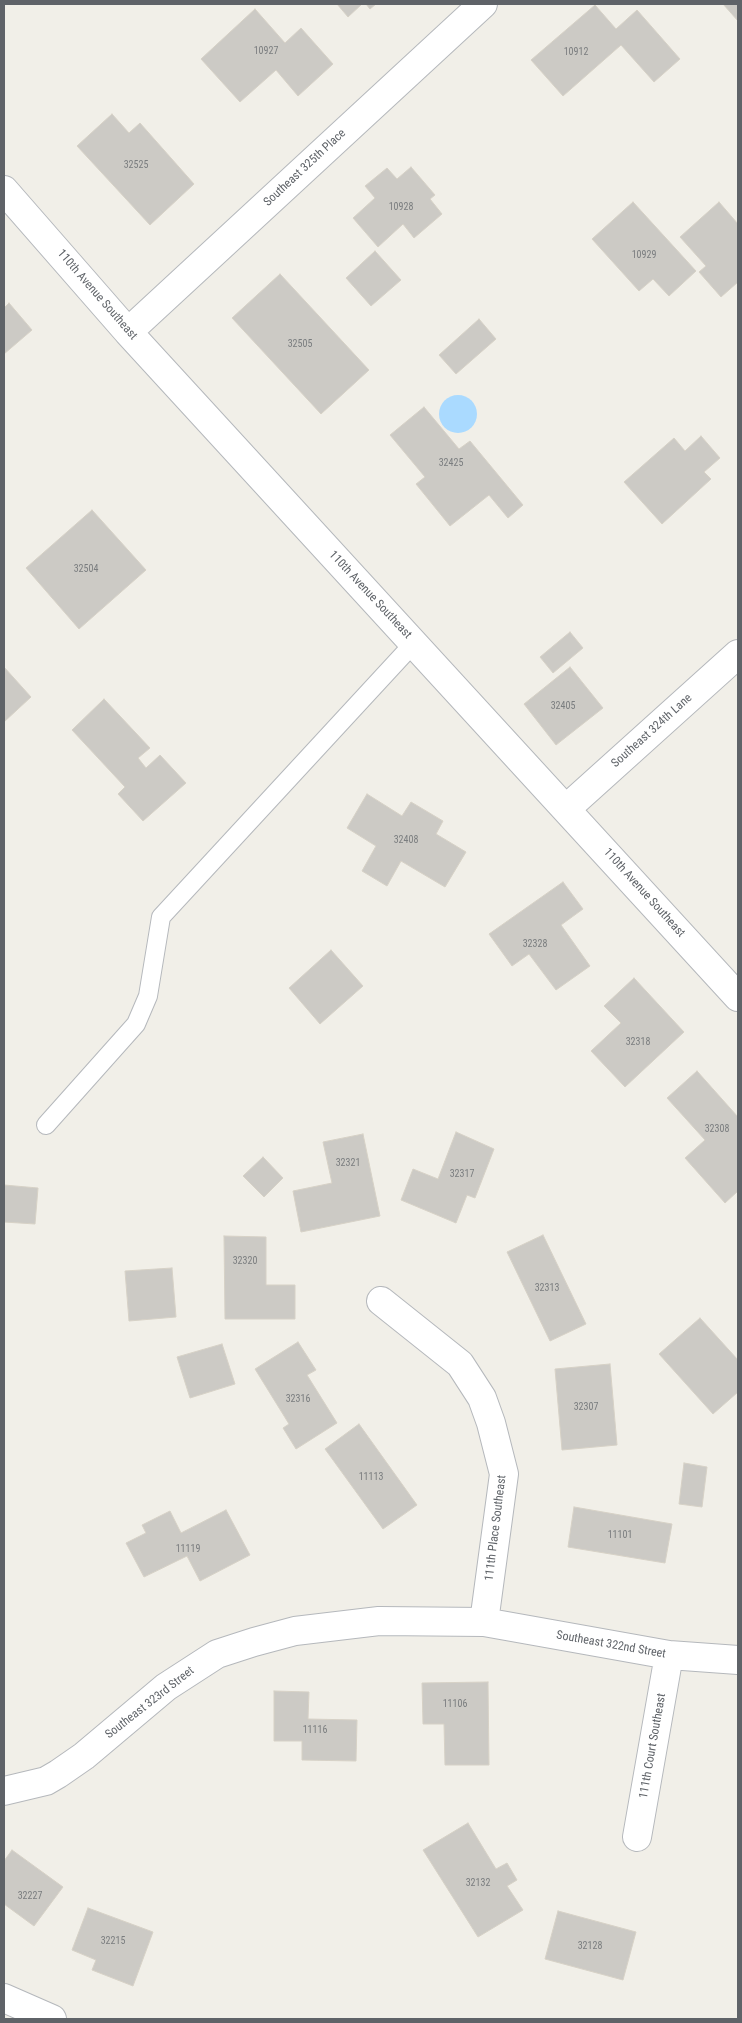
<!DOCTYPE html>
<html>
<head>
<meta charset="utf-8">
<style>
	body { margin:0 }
	#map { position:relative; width:742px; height:2023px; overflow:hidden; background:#f1efe8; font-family:"Roboto Condensed",sans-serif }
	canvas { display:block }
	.frame { position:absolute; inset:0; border:5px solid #5f6368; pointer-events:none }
</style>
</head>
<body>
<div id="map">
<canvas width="742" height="2023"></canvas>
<div class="frame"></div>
</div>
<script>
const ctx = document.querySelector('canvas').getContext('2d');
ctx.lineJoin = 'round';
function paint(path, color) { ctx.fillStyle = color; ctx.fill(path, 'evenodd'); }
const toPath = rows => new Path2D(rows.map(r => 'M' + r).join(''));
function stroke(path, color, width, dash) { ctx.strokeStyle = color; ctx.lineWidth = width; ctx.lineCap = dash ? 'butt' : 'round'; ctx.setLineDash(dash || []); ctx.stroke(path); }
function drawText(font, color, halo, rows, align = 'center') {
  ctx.font = font + ' "Roboto Condensed",sans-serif'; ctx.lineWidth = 4; ctx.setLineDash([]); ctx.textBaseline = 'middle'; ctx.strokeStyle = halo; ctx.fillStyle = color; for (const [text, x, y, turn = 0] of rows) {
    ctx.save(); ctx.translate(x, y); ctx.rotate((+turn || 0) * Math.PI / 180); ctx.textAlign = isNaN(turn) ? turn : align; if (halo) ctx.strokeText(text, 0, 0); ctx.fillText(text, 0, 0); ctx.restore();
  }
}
const water = toPath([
	'439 414a19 19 0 1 1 38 0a19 19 0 1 1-38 0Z'
]);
const building = toPath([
	[337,4,362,4,348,17,337,4],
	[366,4,376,4,370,9,366,4],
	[723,4,738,4,738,21,723,4],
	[595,5,616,29,637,10,680,59,654,82,621,45,563,96,531,60,595,5],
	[255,9,285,43,301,28,333,64,298,96,276,70,240,102,201,59,255,9],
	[112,114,129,133,140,123,194,184,150,225,77,146,112,114],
	[411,167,435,195,430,199,442,214,414,238,403,224,378,247,353,218,375,198,365,186,387,168,397,179,411,167],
	[633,202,696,271,669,296,653,279,639,291,592,239,633,202],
	[719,202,738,224,738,282,721,297,699,272,706,266,680,237,719,202],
	[375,251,401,280,371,306,346,278,375,251],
	[280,274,369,370,321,414,232,318,280,274],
	[9,303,32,330,4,354,4,308,9,303],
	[479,319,496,339,456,374,439,355,479,319],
	[424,407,459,449,470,441,523,505,508,518,489,495,450,526,416,484,425,477,390,435,424,407],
	[701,436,720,458,704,472,711,479,662,524,624,482,674,438,685,451,701,436],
	[92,510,146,570,79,629,26,568,92,510],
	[570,632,583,648,553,673,540,657,570,632],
	[4,667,31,697,4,722,4,667],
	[570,667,603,708,556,745,524,704,570,667],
	[104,699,150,748,138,758,146,768,160,755,186,783,143,821,118,794,125,787,72,730,104,699],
	[367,794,402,816,411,802,443,821,436,834,466,852,445,887,401,861,387,886,362,871,376,846,347,828,367,794],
	[563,882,583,909,561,925,590,966,556,990,529,954,512,966,489,934,563,882],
	[331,950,363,986,320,1024,289,988,331,950],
	[634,978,684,1032,625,1087,591,1051,621,1023,604,1006,634,978],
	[697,1071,738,1117,738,1191,725,1203,685,1158,705,1140,667,1098,697,1071],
	[456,1132,494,1149,475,1198,467,1195,456,1223,401,1200,413,1169,438,1179,456,1132],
	[363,1134,380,1216,301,1232,293,1191,332,1183,323,1142,363,1134],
	[263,1157,283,1178,264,1197,243,1176,263,1157],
	[4,1185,38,1188,35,1224,4,1222,4,1185],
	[543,1235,586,1324,550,1341,507,1252,543,1235],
	[224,1236,266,1237,266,1285,295,1285,295,1319,225,1319,224,1236],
	[172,1268,176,1317,129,1321,125,1271,172,1268],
	[700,1318,738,1360,738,1392,713,1414,659,1354,700,1318],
	[298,1342,316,1370,307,1375,337,1423,296,1449,283,1428,289,1424,255,1369,298,1342],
	[222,1344,235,1384,190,1398,177,1357,222,1344],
	[610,1364,617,1445,562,1450,555,1369,610,1364],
	[359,1424,417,1505,383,1529,325,1449,359,1424],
	[684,1463,707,1467,702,1507,679,1504,684,1463],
	[574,1507,672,1524,665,1563,568,1547,574,1507],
	[226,1510,250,1555,200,1581,187,1556,144,1577,126,1543,146,1533,142,1525,170,1511,181,1533,226,1510],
	[488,1682,489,1765,445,1765,444,1724,423,1724,422,1683,488,1682],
	[274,1691,309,1692,308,1719,357,1720,356,1761,302,1760,302,1741,274,1741,274,1691],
	[468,1823,496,1869,507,1863,517,1880,507,1886,523,1910,478,1937,423,1850,468,1823],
	[12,1850,63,1887,34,1926,4,1904,4,1861,12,1850],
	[88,1908,153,1932,133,1986,92,1970,96,1960,72,1950,88,1908],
	[558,1911,636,1932,623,1980,545,1959,558,1911]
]);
const service = toPath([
	[46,1125,136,1024,148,996,161,917,414,643]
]);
const minor = toPath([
	[4,190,128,332,738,997],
	[128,332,483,4],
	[567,808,738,654],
	[381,1301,460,1364,482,1398,491,1423,504,1474,484,1622],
	[4,1791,46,1781,58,1774,84,1756,166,1687,217,1654,254,1642,295,1631,379,1621,484,1622,669,1655,738,1660],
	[637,1837,669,1655],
	[4,1998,52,2019]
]);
const numberNames = [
	["10927",266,51],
	["10912",576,52],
	["32525",136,165],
	["10928",401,207],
	["10929",644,255],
	["32505",300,344],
	["32425",451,463],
	["32504",86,569],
	["32405",563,706],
	["32408",406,840],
	["32328",535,944],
	["32318",638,1042],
	["32308",717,1129],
	["32321",348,1163],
	["32317",462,1174],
	["32320",245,1261],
	["32313",547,1288],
	["32316",298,1399],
	["32307",586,1407],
	["11113",371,1477],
	["11101",620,1535],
	["11119",188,1549],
	["11106",455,1704],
	["11116",315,1730],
	["32132",478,1883],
	["32227",30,1896],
	["32215",113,1941],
	["32128",590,1946]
];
const streetNames = [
	["Southeast 325th Place",305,168,-43],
	["110th Avenue Southeast",97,295,49],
	["110th Avenue Southeast",370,595,47],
	["Southeast 324th Lane",652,731,-42],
	["110th Avenue Southeast",644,893,48],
	["111th Place Southeast",496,1528,-83],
	["Southeast 322nd Street",611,1645,10],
	["Southeast 323rd Street",150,1703,-38],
	["111th Court Southeast",653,1746,-80]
];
paint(water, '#aadaff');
paint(building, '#cccac5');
stroke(building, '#d6d1c6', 1);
stroke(service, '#b5b8bc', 20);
stroke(minor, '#b5b8bc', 30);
stroke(service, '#fff', 18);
stroke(minor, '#fff', 28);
drawText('10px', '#7a7d7f', null, numberNames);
drawText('12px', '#5f6368', '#fff', streetNames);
</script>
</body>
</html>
